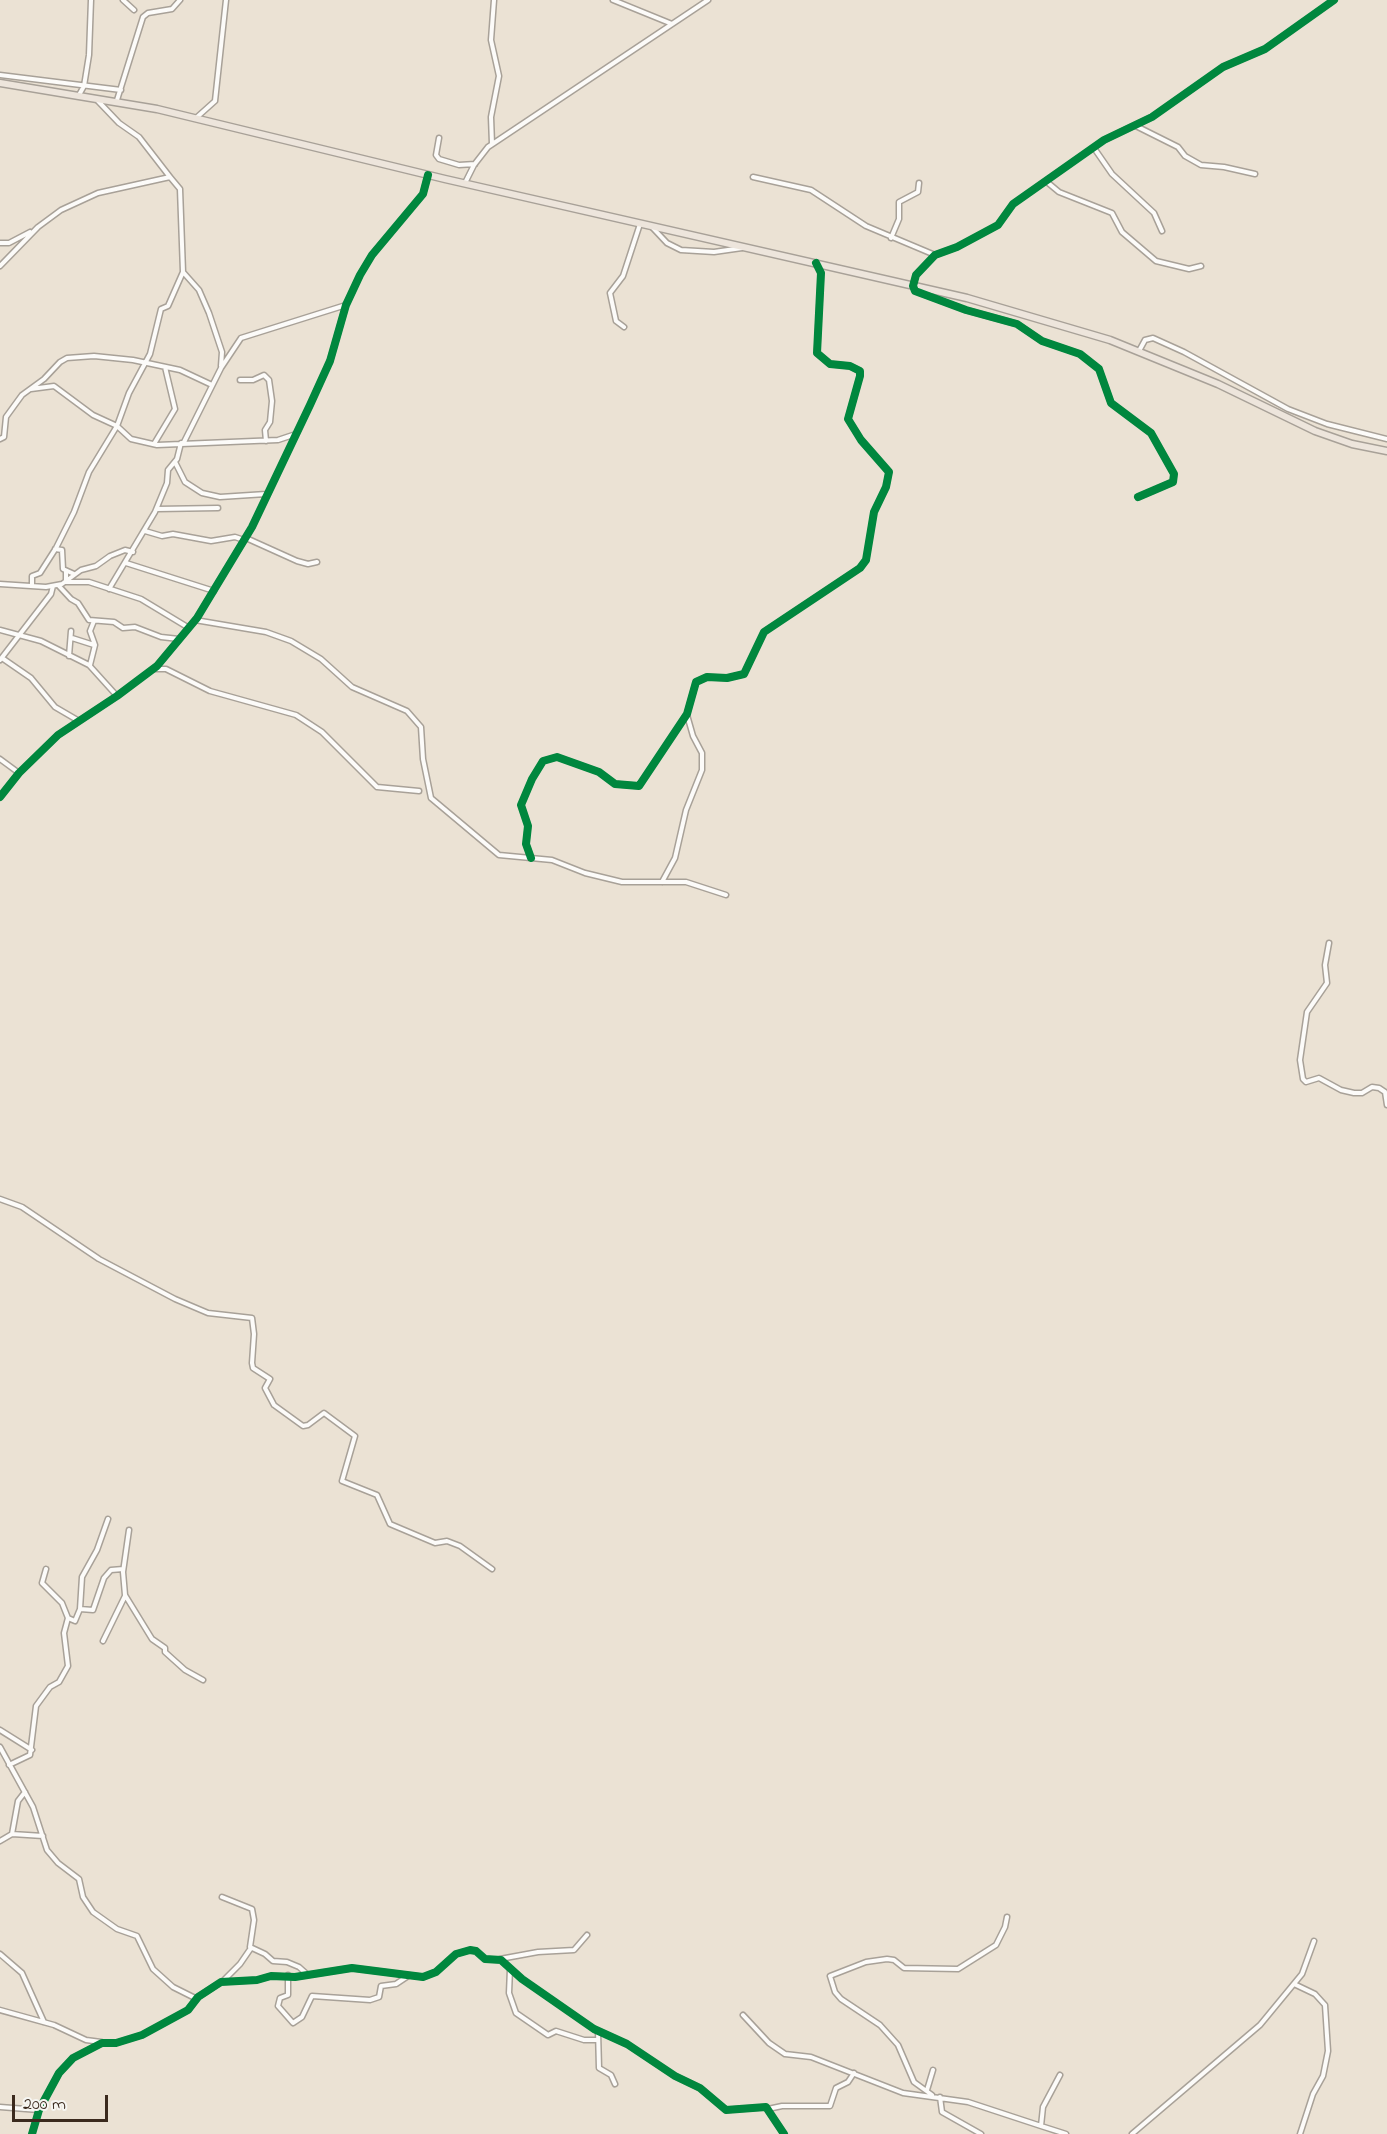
<!DOCTYPE html>
<html>
<head>
<meta charset="utf-8">
<style>
	body { margin:0 }
	#map { position:relative; width:1387px; height:2134px; overflow:hidden; background:#ebe2d4; font-family:"Indie Flower",sans-serif }
	canvas { display:block }
	.scale { position:absolute; left:12px; top:2095px; width:96px; height:27px; box-sizing:border-box; border:3px solid #3b2a1e; border-top:0; padding-left:8px; font-size:18px; line-height:21px; white-space:nowrap; color:#3b2a1e; -webkit-text-stroke:4px #f6f6f2; paint-order:stroke }
</style>
</head>
<body>
<div id="map">
<canvas width="1387" height="2134"></canvas>
<div class="scale">200 m</div>
</div>
<script>
const ctx = document.querySelector('canvas').getContext('2d');
ctx.lineJoin = 'round';
const toPath = rows => new Path2D(rows.map(r => 'M' + r).join(''));
function stroke(path, color, width, dash) { ctx.strokeStyle = color; ctx.lineWidth = width; ctx.lineCap = dash ? 'butt' : 'round'; ctx.setLineDash(dash || []); ctx.stroke(path); }
const minor = toPath([
	[123,0,134,10],
	[613,0,672,24],
	[0,75,121,90],
	[79,95,84,86,89,55,91,0],
	[117,100,143,17,148,13,172,9,180,0],
	[98,101,119,123,139,137,170,177],
	[196,118,215,101,226,0],
	[1136,126,1178,147,1185,156,1201,165,1224,167,1255,174],
	[439,138,436,155,439,159,459,165,475,164],
	[492,144,491,117,499,76,491,40,494,0],
	[1094,148,1112,174,1154,213,1162,231],
	[753,177,811,190,866,226,935,255],
	[1047,182,1059,192,1112,213,1122,232,1156,261,1189,269,1201,266],
	[465,183,474,165,488,147,708,0],
	[651,226,667,243,681,250,714,252,742,248],
	[891,238,899,219,899,202,918,192,919,183],
	[0,243,9,243,30,232],
	[0,266,38,227,61,210,98,193,170,177,180,189,183,272,168,306,161,309,150,354,129,393,117,426,89,472,74,512,56,548,40,573,32,576,32,586],
	[183,272,199,290,209,313,222,352,221,366],
	[624,327,616,321,610,293,623,276,640,224],
	[1139,351,1145,340,1153,338,1184,352,1288,409,1327,424,1387,439],
	[240,380,253,380,264,375,269,380,272,401,270,422,265,430,266,441],
	[31,389,54,386,93,415,117,426,131,439,157,445,278,440,296,434],
	[0,439,4,437,6,417,22,395,44,379,60,362,67,358,94,356,133,360,180,370,212,385],
	[184,442,221,368,241,338,346,305],
	[154,444,175,409,165,367],
	[175,462,185,482,202,493,220,497,266,494],
	[1138,497,1173,482,1174,474,1151,433,1111,403,1099,369,1080,354,1042,341,1017,324,966,310,915,291,913,286,916,275,935,255,957,247,998,225,1013,204,1104,140,1152,117,1223,67,1265,49,1334,0],
	[157,509,218,508],
	[145,531,162,536,173,534,211,541,235,537,244,540],
	[246,538,297,561,308,564,317,562],
	[55,549,62,550,63,569,74,574],
	[126,563,214,591],
	[66,572,66,582,89,582,141,599,189,628],
	[0,584,46,587,62,584,81,570,96,566,110,556,125,550,133,552],
	[58,585,71,599,78,603,89,620,114,622,123,628,135,627,161,637,179,639],
	[109,589,155,512,167,483,168,470,177,459,181,443],
	[195,620,266,632,291,641,321,659,352,687,407,711,421,727,423,759,431,798,499,855,552,860,585,873,622,882,686,882,726,895],
	[0,630,41,641,89,665,117,696],
	[72,638,94,645],
	[69,656,71,631],
	[2,658,31,678,55,707,79,721],
	[0,660,51,594,53,586],
	[90,665,95,645,90,631,94,621],
	[155,669,166,669,210,691,296,715,322,732,377,787,419,791],
	[0,759,19,773],
	[0,797,19,773,58,735,117,696,157,666,197,618,252,527,310,405,330,361,346,305,360,275,372,255,423,194,428,175],
	[531,858,526,844,528,826,521,805,532,779,543,761,557,757,599,772,615,784,639,786,687,714,696,682,707,677,727,678,744,674,764,632,860,568,866,560,874,512,886,487,889,472,861,440,848,419,860,376,860,371,850,366,830,364,817,353,821,273,817,264],
	[662,882,675,858,686,810,702,770,702,753,693,736,687,715],
	[1329,943,1325,965,1327,983,1307,1012,1300,1060,1303,1079,1306,1082,1319,1078,1341,1090,1354,1093,1362,1093,1372,1087,1379,1088,1385,1092,1387,1105],
	[0,1199,22,1207,99,1259,175,1299,208,1313,252,1318,254,1334,252,1363,253,1368,270,1379,265,1388,274,1405,303,1426,308,1425,324,1413,355,1436,342,1481,377,1495,390,1524,435,1543,447,1541,460,1546,492,1569],
	[129,1530,123,1572,125,1595,152,1639,165,1648,165,1652,185,1670,203,1680],
	[80,1609,82,1577,97,1550,108,1519],
	[68,1618,75,1621,80,1609,93,1610,104,1578,111,1570,123,1569],
	[103,1641,125,1596],
	[0,1730,32,1750],
	[0,1747,33,1807,47,1850,58,1863,79,1879,83,1897,93,1912,117,1929,137,1936,153,1969,173,1987,197,1999],
	[9,1765,30,1755,36,1706,50,1687,59,1682,68,1666,64,1633,68,1618,62,1603,42,1583,46,1569],
	[12,1834,43,1836],
	[0,1841,12,1834,18,1801,25,1792],
	[222,1897,252,1909,254,1920,250,1947,265,1954,273,1961,287,1962,299,1967,308,1975],
	[0,1954,22,1973,44,2022],
	[500,1959,538,1952,574,1950,587,1935],
	[510,1969,509,1993,516,2013,548,2035,556,2031,584,2040,597,2040],
	[288,1975,288,1995,280,1998,278,2006,293,2023,302,2017,312,1996,370,2000,379,1997,381,1986,396,1984,408,1976],
	[223,1981,240,1964,251,1948],
	[1294,1984,1315,1994,1325,2005,1328,2051,1323,2076,1313,2094,1300,2134],
	[0,2010,54,2025,86,2040,101,2042],
	[743,2015,769,2043,785,2054,811,2057,903,2093,968,2102,1041,2126],
	[598,2031,599,2068,611,2075,615,2084],
	[1060,2075,1043,2107,1041,2126,1066,2134],
	[927,2090,933,2070],
	[932,2095,914,2082,898,2045,880,2025,841,1999,835,1992,830,1976,866,1962,887,1959,894,1960,904,1968,958,1969,996,1945,1005,1927,1007,1917],
	[940,2097,942,2112,981,2134],
	[0,2107,39,2110],
	[768,2109,782,2106,830,2106,836,2088,848,2082,854,2073],
	[32,2134,39,2110,59,2073,73,2058,102,2043,116,2043,142,2035,188,2010,198,1997,221,1982,257,1980,271,1976,295,1977,352,1968,423,1977,436,1972,456,1954,470,1950,476,1951,485,1959,501,1960,522,1979,594,2029,627,2044,675,2076,700,2088,726,2110,766,2107,784,2134],
	[1132,2134,1260,2025,1302,1974,1314,1941]
]);
const highway = toPath([
	[0,83,157,109,445,179,967,298,1110,340,1218,384,1315,431,1352,444,1387,451]
]);
const cycleway = toPath([
	[1138,497,1173,482,1174,474,1151,433,1111,403,1099,369,1080,354,1042,341,1017,324,966,310,915,291,913,286,916,275,935,255,957,247,998,225,1013,204,1104,140,1152,117,1223,67,1265,49,1334,0],
	[0,797,19,773,58,735,117,696,157,666,197,618,252,527,310,405,330,361,346,305,360,275,372,255,423,194,428,175],
	[531,858,526,844,528,826,521,805,532,779,543,761,557,757,599,772,615,784,639,786,687,714,696,682,707,677,727,678,744,674,764,632,860,568,866,560,874,512,886,487,889,472,861,440,848,419,860,376,860,371,850,366,830,364,817,353,821,273,816,263],
	[32,2134,39,2110,59,2073,73,2058,102,2043,116,2043,142,2035,188,2010,198,1997,221,1982,257,1980,271,1976,295,1977,352,1968,423,1977,436,1972,456,1954,470,1950,476,1951,485,1959,501,1960,522,1979,594,2029,627,2044,675,2076,700,2088,726,2110,766,2107,784,2134]
]);
stroke(minor, '#a8a198', 7);
stroke(highway, '#a8a198', 9);
stroke(minor, '#fcfbf9', 4);
stroke(highway, '#ede5dc', 6);
stroke(cycleway, '#00873e', 8);
</script>
</body>
</html>
